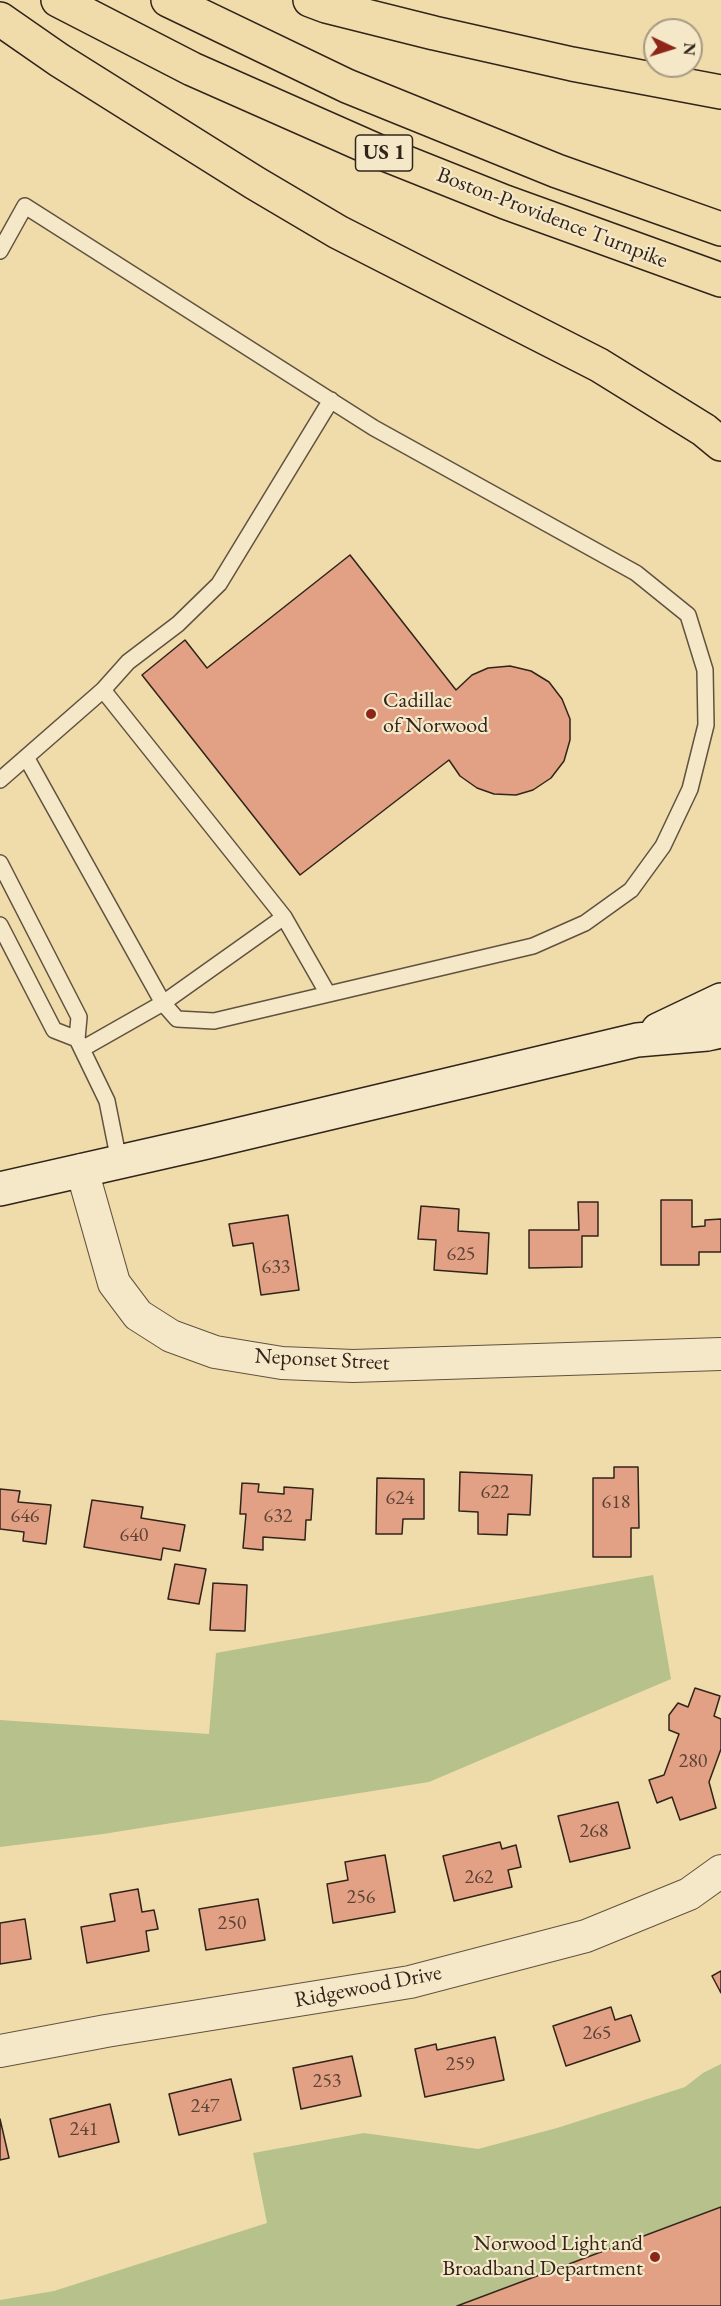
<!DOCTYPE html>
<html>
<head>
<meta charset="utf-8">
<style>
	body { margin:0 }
	#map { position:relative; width:721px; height:2306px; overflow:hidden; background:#f0dcaa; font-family:"EB Garamond",serif }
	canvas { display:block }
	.north { position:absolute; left:643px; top:18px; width:60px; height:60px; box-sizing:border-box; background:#f5e8c8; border:2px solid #a79a83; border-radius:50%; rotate:94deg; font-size:16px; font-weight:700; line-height:24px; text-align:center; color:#31241b }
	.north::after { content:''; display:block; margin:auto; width:21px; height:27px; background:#8f2418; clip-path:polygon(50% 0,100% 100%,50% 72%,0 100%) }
</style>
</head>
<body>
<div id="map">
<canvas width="721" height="2306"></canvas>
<div class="north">N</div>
</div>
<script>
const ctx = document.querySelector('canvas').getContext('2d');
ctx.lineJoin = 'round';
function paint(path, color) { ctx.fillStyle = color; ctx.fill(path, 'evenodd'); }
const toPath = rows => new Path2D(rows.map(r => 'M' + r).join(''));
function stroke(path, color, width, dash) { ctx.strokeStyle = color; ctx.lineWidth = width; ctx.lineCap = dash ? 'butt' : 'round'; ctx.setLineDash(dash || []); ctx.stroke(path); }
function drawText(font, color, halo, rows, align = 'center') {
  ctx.font = font + ' "EB Garamond",serif'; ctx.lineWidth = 4.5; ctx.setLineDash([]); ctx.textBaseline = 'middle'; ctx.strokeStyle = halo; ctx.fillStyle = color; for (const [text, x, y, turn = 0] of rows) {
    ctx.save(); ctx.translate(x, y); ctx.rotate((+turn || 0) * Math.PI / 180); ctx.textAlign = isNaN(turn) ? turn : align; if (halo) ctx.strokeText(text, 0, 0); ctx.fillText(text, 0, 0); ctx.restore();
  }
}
const green = toPath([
	[653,1575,671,1679,429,1782,103,1834,0,1847,0,1720,209,1734,216,1653],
	[721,2064,721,2207,457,2306,0,2306,0,2300,54,2291,267,2223,253,2153,364,2133,478,2149,557,2128,685,2087,703,2073]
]);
const building = toPath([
	[350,555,456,690,472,675,488,668,510,666,531,671,549,682,562,699,570,719,570,740,564,761,551,778,533,790,516,795,494,794,477,788,460,776,449,760,300,875,142,675,185,640,207,668,350,555],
	[661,1200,692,1200,692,1227,705,1226,705,1220,721,1219,721,1252,699,1252,699,1265,661,1265,661,1200],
	[578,1202,598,1202,598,1236,582,1236,582,1267,529,1268,529,1230,579,1230,578,1202],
	[421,1206,459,1209,458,1231,489,1233,487,1274,434,1270,436,1240,418,1239,421,1206],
	[288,1215,299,1290,261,1295,253,1243,233,1246,229,1224,288,1215],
	[614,1467,638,1467,639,1528,631,1528,631,1557,593,1557,593,1478,614,1478,614,1467],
	[460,1472,532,1475,530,1515,508,1514,507,1535,478,1534,478,1512,459,1511,460,1472],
	[377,1478,424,1479,424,1519,403,1519,402,1534,376,1534,377,1478],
	[242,1483,259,1484,258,1492,284,1494,284,1487,313,1489,311,1520,306,1520,305,1540,263,1537,263,1550,243,1548,246,1514,240,1514,242,1483],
	[0,1489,20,1491,18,1502,51,1505,46,1544,23,1541,24,1532,0,1529,0,1489],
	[92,1500,143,1507,141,1518,185,1525,180,1551,163,1548,161,1560,84,1547,92,1500],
	[175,1564,206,1569,199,1604,168,1599,175,1564],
	[213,1583,247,1585,245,1631,210,1630,213,1583],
	[695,1688,720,1696,714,1716,721,1719,721,1749,709,1782,716,1808,680,1820,672,1797,657,1803,649,1780,664,1775,679,1734,669,1730,669,1715,678,1703,688,1707,695,1688],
	[618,1802,630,1848,570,1862,558,1816,618,1802],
	[500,1842,502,1849,516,1845,521,1867,508,1870,512,1887,454,1901,443,1856,500,1842],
	[385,1855,395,1912,333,1923,327,1884,348,1880,345,1862,385,1855],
	[138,1889,142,1912,154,1910,158,1929,146,1931,149,1951,87,1963,81,1927,115,1921,110,1894,138,1889],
	[258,1899,265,1940,206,1950,199,1909,258,1899],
	[25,1919,31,1959,0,1964,0,1923,25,1919],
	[721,1971,721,1993,712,1976,721,1971],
	[611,2007,615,2020,631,2015,640,2041,566,2066,553,2026,611,2007],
	[495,2037,504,2080,425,2097,415,2049,436,2044,437,2050,495,2037],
	[352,2056,361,2096,301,2109,293,2068,352,2056],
	[231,2079,241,2120,179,2135,169,2094,231,2079],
	[110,2104,119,2142,59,2157,50,2119,110,2104],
	[0,2119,9,2158,0,2160,0,2119],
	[721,2207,721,2306,457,2306,721,2207]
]);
const service = toPath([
	[0,251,25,206,374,428,636,573,688,615,705,670,706,725,690,789,663,846,631,890,585,923,533,946,214,1021,177,1019,163,1003,26,757],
	[103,690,284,917,328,994],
	[0,780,103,690,128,662,178,624,219,584,331,400],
	[0,863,79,1017,77,1039,107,1101,119,1161],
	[0,925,54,1030,77,1039],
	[82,1049,163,1003,284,917]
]);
const minor = toPath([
	[82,1170,114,1283,138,1315,171,1336,215,1352,282,1363,353,1366,721,1354],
	[0,2051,106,2031,410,1982,586,1936,689,1894,721,1871]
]);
const secondary = toPath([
	[658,1030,721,1000],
	[0,1189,203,1143,637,1040,707,1034,721,1031]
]);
const primary = toPath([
	[58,0,192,69,382,153,505,202,721,280],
	[168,0,347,86,557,171,721,229],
	[310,0,326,6,434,33,572,64,721,92],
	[0,19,59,60,255,183,338,232,599,365,704,430,721,444]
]);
const markers = [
	[371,714,6,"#8f2418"],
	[655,2257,6,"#8f2418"]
];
const numberNames = [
	["625",461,1255],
	["633",276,1268],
	["622",495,1493],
	["624",400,1499],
	["618",616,1503],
	["646",25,1517],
	["632",278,1517],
	["640",134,1536],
	["280",693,1762],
	["268",594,1832],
	["262",479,1878],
	["256",361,1898],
	["250",232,1924],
	["265",597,2034],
	["259",460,2065],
	["253",327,2082],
	["247",205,2107],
	["241",84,2130]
];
const shields = [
	[384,153,57]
];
const shieldNames = [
	["US 1",384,153]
];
const streetNames = [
	["Boston-Providence Turnpike",552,218,21],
	["Neponset Street",322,1360,3],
	["Ridgewood Drive",368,1987,-11]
];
const poiNames = [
	["Cadillac",383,701],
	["of Norwood",383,726],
	["Norwood Light and",643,2244,"right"],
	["Broadband Department",643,2269,"right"]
];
paint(green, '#b6c18b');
paint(building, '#e2a184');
stroke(building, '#31241b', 1.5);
stroke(service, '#61523f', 18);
stroke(minor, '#61523f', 34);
stroke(secondary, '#31241b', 36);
stroke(primary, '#31241b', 36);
stroke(service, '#f5e8c8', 15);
stroke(minor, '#f5e8c8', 32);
stroke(secondary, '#f5e8c8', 33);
stroke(primary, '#f0dcaa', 33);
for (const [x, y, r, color] of markers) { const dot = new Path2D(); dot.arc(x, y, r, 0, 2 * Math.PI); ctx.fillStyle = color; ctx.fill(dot); stroke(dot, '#f5e8c8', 2); }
drawText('20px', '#5d4335', null, numberNames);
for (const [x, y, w] of shields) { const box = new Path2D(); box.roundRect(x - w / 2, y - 18, w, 36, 4.5); ctx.fillStyle = '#f5e8c8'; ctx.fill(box); stroke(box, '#31241b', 1.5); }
drawText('bold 21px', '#31241b', null, shieldNames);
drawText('22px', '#31241b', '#f5e8c8', streetNames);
drawText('22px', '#31241b', '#f5e8c8', poiNames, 'left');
</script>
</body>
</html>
